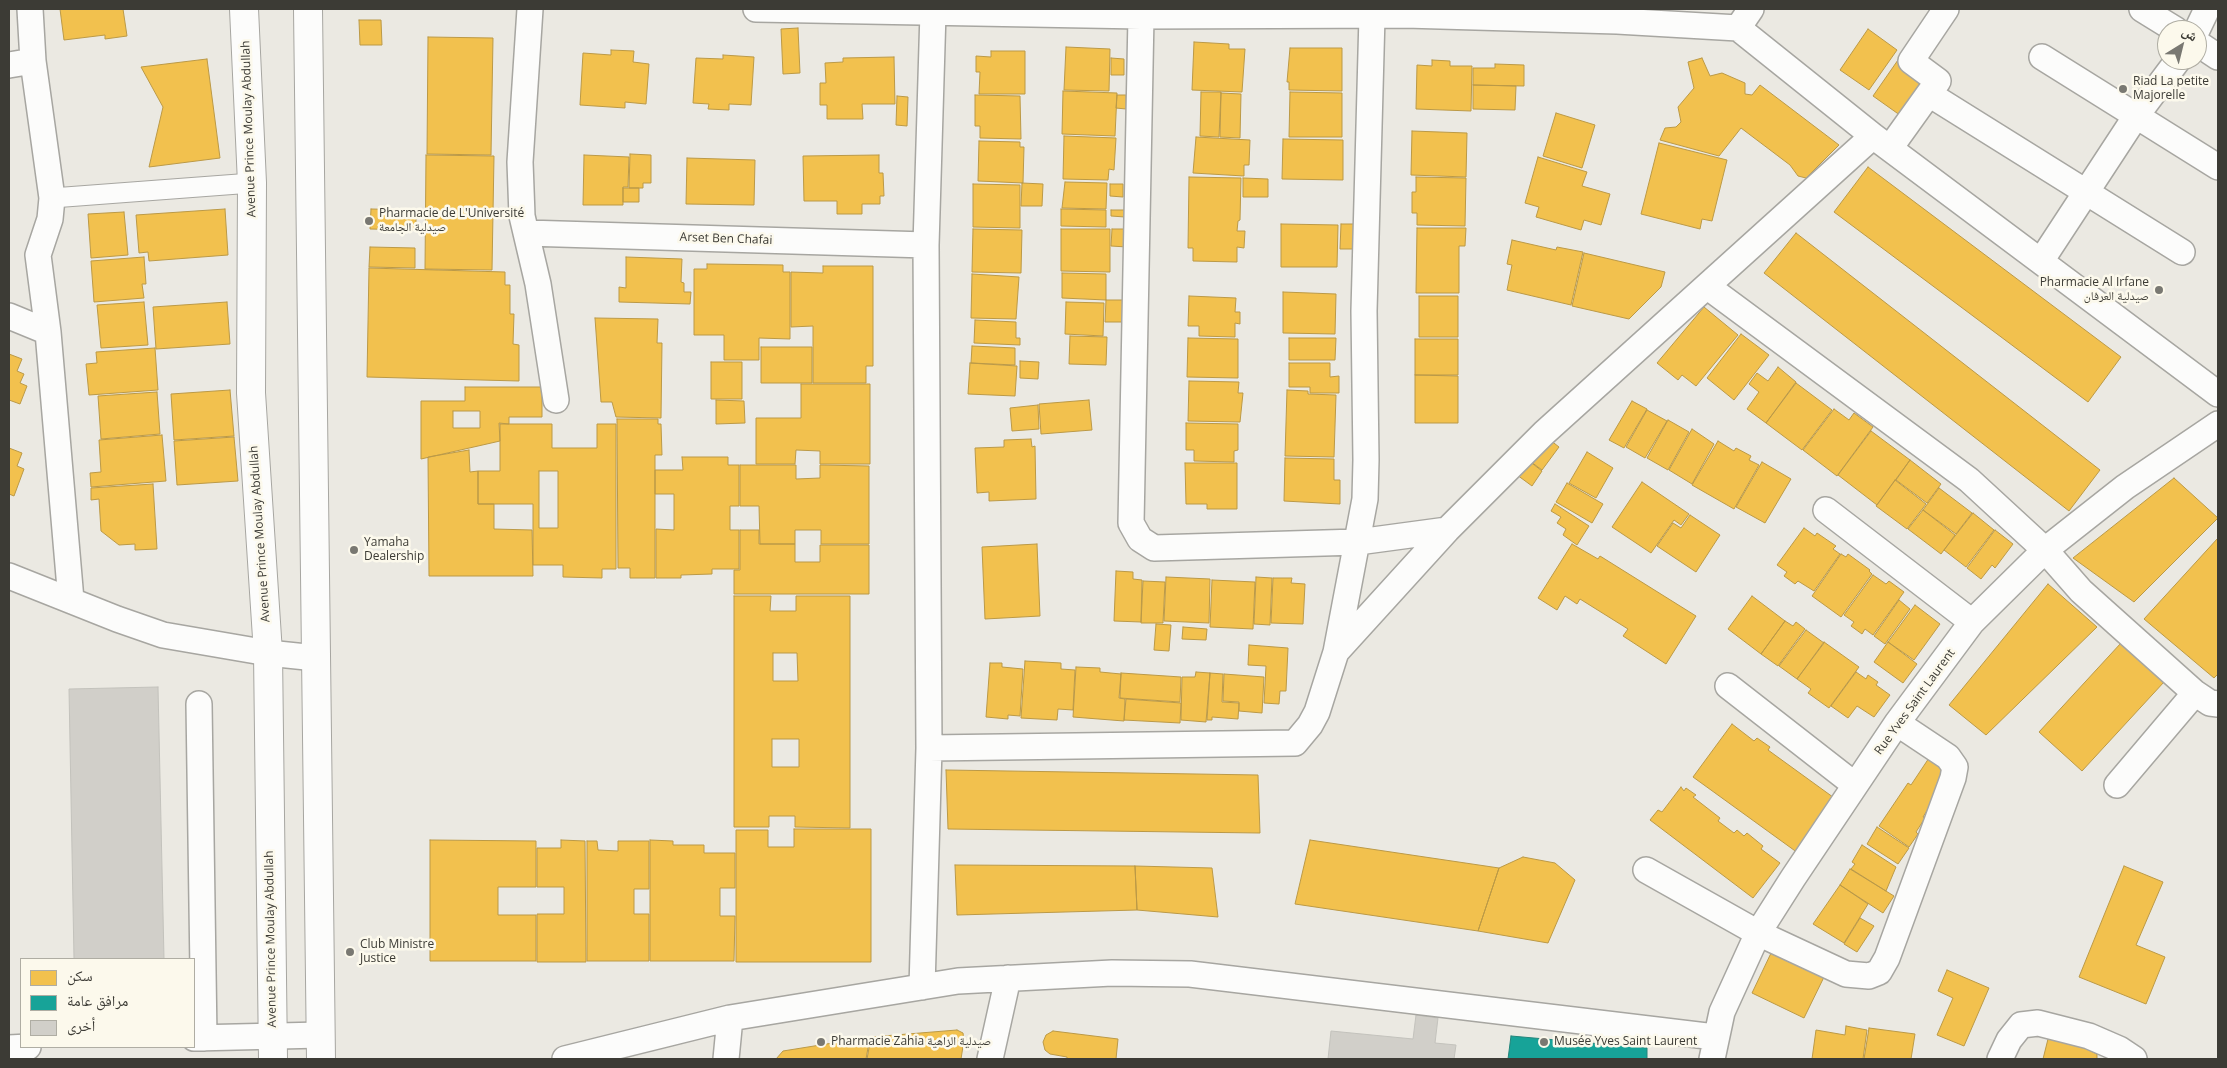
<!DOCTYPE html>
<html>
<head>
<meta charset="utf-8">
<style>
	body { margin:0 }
	#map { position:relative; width:2227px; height:1068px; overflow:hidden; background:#ebe9e2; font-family:"Open Sans","Noto Naskh Arabic",sans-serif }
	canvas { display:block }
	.frame { position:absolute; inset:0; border:10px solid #3c3b35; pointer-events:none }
	.legend { position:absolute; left:20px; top:958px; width:175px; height:90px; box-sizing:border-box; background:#fcf9ec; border:1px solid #afada3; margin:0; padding:6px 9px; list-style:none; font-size:15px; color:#3c3b35 }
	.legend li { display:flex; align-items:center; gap:10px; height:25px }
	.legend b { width:25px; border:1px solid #afada3 }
	.north { position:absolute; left:2157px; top:20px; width:50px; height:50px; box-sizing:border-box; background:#fcf9ec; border:1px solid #afada3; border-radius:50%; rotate:36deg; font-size:14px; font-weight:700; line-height:20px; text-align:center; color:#3c3b35 }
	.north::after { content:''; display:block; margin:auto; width:18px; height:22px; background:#797872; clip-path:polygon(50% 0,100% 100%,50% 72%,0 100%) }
</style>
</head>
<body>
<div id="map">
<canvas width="2227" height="1068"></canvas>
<div class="frame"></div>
<ul class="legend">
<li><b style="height:14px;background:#f2c14e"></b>سكن</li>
<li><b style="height:14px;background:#17a398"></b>مرافق عامة</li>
<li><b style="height:14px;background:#d1cfc9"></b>أخرى</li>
</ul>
<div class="north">ش</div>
</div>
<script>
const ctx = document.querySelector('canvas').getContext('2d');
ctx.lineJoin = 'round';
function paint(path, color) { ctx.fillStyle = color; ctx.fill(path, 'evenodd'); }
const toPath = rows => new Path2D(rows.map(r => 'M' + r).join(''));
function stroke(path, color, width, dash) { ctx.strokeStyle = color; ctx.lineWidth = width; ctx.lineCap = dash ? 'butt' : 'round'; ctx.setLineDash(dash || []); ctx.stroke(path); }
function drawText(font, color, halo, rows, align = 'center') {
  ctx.font = font + ' "Open Sans","Noto Naskh Arabic",sans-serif'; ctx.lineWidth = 5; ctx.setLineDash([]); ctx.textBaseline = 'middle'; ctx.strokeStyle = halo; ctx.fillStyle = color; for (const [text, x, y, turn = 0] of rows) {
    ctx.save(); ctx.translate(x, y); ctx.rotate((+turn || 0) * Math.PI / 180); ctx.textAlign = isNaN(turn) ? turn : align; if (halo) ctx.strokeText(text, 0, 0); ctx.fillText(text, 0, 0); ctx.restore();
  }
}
const homes = toPath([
	[60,9,123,9,127,36,105,39,105,35,64,40,60,9],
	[359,20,381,20,382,45,360,45,359,20],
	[798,28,800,73,783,74,781,29,798,28],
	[1868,29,1897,50,1869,90,1840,70,1868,29],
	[428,37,493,38,491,155,427,154,428,37],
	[1194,42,1229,44,1229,49,1245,49,1242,92,1192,90,1194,42],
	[1066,47,1110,49,1109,91,1064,90,1066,47],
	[1290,48,1342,48,1342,91,1289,90,1289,82,1287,82,1290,48],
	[611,50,634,51,633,62,649,64,646,104,625,102,625,108,580,105,583,53,611,55,611,50],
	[991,51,1025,51,1025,94,979,94,980,72,976,72,976,56,991,57,991,51],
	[723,55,754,57,751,105,729,104,729,110,708,109,709,104,693,103,696,58,723,59,723,55],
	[894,57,895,104,862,104,863,119,827,119,827,105,820,105,820,83,826,83,825,63,843,62,843,58,894,57],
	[1111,58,1124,59,1124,75,1111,75,1111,58],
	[1702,58,1710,76,1722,73,1745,83,1745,94,1752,95,1760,85,1839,145,1806,178,1798,176,1790,165,1741,128,1719,156,1660,140,1665,128,1676,127,1681,122,1678,107,1694,88,1688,62,1702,58],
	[207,59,220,158,149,167,163,107,141,67,207,59],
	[1432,60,1450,61,1450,66,1472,66,1471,111,1416,109,1417,65,1432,66,1432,60],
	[1898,60,1924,78,1916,89,1921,93,1904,118,1873,96,1898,60],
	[1495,64,1524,65,1524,86,1473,85,1473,68,1495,68,1495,64],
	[1473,85,1516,86,1515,110,1473,109,1473,85],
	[1063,91,1117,93,1115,136,1062,134,1063,91],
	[1201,92,1221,92,1219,137,1200,136,1201,92],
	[1290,92,1342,93,1342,137,1289,137,1290,92],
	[1221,93,1241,94,1240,138,1220,137,1221,93],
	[975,95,1020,96,1021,139,980,138,980,126,975,126,975,95],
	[1117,95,1126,95,1126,109,1116,108,1117,95],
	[897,96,908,97,907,126,896,125,897,96],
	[1556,113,1595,125,1582,168,1543,156,1556,113],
	[1412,131,1467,133,1466,177,1411,175,1412,131],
	[1064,136,1116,138,1114,170,1109,169,1108,180,1063,179,1064,136],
	[1196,137,1250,140,1249,165,1244,165,1244,176,1193,173,1196,137],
	[1283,139,1343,140,1343,180,1282,179,1283,139],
	[979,141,1020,142,1020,147,1024,147,1023,183,978,181,979,141],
	[1659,143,1727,160,1712,221,1702,219,1700,229,1641,214,1659,143],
	[630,154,651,155,651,183,643,183,643,188,629,188,630,154],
	[426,155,494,156,492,270,425,269,426,155],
	[584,155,629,157,628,187,623,187,623,205,583,205,584,155],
	[879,155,879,173,883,173,884,196,880,196,880,204,862,204,862,214,837,214,837,201,804,201,803,156,879,155],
	[1538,157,1587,172,1582,186,1610,194,1601,225,1584,220,1581,230,1536,217,1539,207,1525,203,1538,157],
	[687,158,755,160,754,205,686,204,687,158],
	[1868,167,2121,357,2088,402,1834,212,1868,167],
	[1189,177,1241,178,1240,220,1238,221,1237,231,1245,231,1244,248,1237,247,1237,262,1193,261,1193,248,1188,248,1189,177],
	[1416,177,1466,178,1465,226,1417,225,1417,213,1412,213,1412,192,1416,192,1416,177],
	[1243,178,1268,179,1268,197,1243,197,1243,178],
	[1065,182,1107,183,1106,209,1062,208,1065,182],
	[1022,183,1043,184,1042,206,1021,206,1022,183],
	[973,184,1020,185,1020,228,973,227,973,184],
	[1110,184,1123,184,1123,197,1110,196,1110,184],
	[623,188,639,188,639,202,623,202,623,188],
	[225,209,228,255,149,261,148,252,139,253,136,215,225,209],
	[371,209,416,210,416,230,370,229,371,209],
	[1061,209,1106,210,1106,227,1061,226,1061,209],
	[1111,210,1125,210,1125,217,1111,216,1111,210],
	[124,212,128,255,91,258,88,214,124,212],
	[1281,224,1338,225,1337,267,1281,267,1281,224],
	[1341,224,1357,224,1357,249,1340,249,1341,224],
	[1417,228,1466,228,1465,246,1459,246,1459,293,1416,293,1417,228],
	[973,229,1022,230,1021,273,972,272,973,229],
	[1061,229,1110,229,1110,272,1061,271,1061,229],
	[1112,229,1127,229,1127,247,1111,246,1112,229],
	[1796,233,2100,470,2069,511,1764,273,1796,233],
	[1512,240,1556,250,1557,247,1583,252,1571,305,1507,290,1512,265,1507,264,1512,240],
	[370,247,415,248,415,268,369,267,370,247],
	[1584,253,1665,272,1661,287,1629,319,1572,306,1584,253],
	[144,257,146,284,142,284,144,298,94,302,91,261,144,257],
	[626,257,682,259,681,282,684,283,684,292,691,292,690,304,619,302,619,287,626,288,626,257],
	[707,264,783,265,783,272,790,272,790,339,759,338,759,360,724,360,724,335,694,335,694,269,707,269,707,264],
	[823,266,873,266,873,366,866,366,866,383,813,383,813,326,791,327,791,272,823,273,823,266],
	[369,268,505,272,505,285,510,285,510,314,514,314,513,344,519,345,519,381,367,377,369,268],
	[1062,273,1106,274,1106,300,1062,298,1062,273],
	[972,274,1019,277,1016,319,971,318,972,274],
	[1283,292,1336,294,1335,334,1283,333,1283,292],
	[1189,296,1236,298,1235,312,1240,312,1240,324,1235,323,1235,337,1199,336,1199,326,1188,326,1189,296],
	[1419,296,1458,296,1458,337,1419,337,1419,296],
	[1106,300,1123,300,1122,322,1105,322,1106,300],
	[144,302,148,345,101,348,97,305,144,302],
	[227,302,230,344,156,349,153,307,227,302],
	[1066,302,1104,303,1103,336,1065,334,1066,302],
	[1704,307,1738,335,1696,386,1682,375,1678,380,1657,363,1704,307],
	[595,318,658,319,657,343,662,343,661,418,616,417,612,402,601,402,595,318],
	[975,320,1016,322,1016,338,1020,338,1020,345,974,343,975,320],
	[1741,334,1769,355,1734,400,1707,378,1741,334],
	[1070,336,1107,337,1106,365,1069,364,1070,336],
	[1188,338,1238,339,1238,378,1187,377,1188,338],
	[1289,338,1336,338,1335,360,1289,360,1289,338],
	[1415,339,1458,339,1458,375,1415,375,1415,339],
	[972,346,1015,348,1015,365,971,363,972,346],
	[761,347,812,347,812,383,761,383,761,347],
	[155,348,158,390,89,395,86,364,97,363,96,352,155,348],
	[9,354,22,359,17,371,24,374,20,383,27,386,20,404,9,400,9,354],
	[1020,361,1039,362,1038,379,1020,378,1020,361],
	[711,362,742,362,742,399,711,399,711,362],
	[970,363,1017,366,1015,396,968,394,970,363],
	[1289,363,1330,363,1330,377,1339,376,1339,393,1310,393,1310,387,1289,387,1289,363],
	[1778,367,1796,382,1766,423,1747,409,1759,392,1749,384,1757,373,1768,381,1778,367],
	[1415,375,1458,376,1458,423,1415,423,1415,375],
	[1189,381,1239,382,1238,393,1243,393,1240,422,1188,421,1189,381],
	[1796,383,1832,410,1802,450,1766,423,1796,383],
	[801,384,870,384,870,464,820,464,820,451,796,450,795,464,756,464,756,418,801,418,801,384],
	[465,387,542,387,542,417,509,417,509,424,499,423,500,441,421,459,421,401,465,401,465,387],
	[453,411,480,411,480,428,453,428,453,411],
	[230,390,234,436,174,440,171,394,230,390],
	[1287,390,1308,391,1308,394,1336,395,1334,457,1285,456,1287,390],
	[157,392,160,434,101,439,98,396,157,392],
	[716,400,744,401,745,423,716,424,716,400],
	[1089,400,1092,430,1041,434,1039,404,1089,400],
	[1632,401,1647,409,1624,448,1609,440,1632,401],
	[1038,405,1039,429,1012,431,1010,408,1038,405],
	[1834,409,1849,420,1854,413,1873,427,1837,476,1803,450,1834,409],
	[1647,410,1667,421,1645,458,1626,447,1647,410],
	[617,419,658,419,658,424,661,424,662,455,655,455,655,578,630,578,630,568,618,568,617,419],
	[1668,420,1689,432,1668,470,1647,458,1668,420],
	[1186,423,1238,424,1238,450,1234,451,1234,462,1194,461,1194,450,1186,450,1186,423],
	[500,424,552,424,552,448,597,448,597,424,616,424,616,569,602,569,602,578,563,577,563,565,533,565,533,504,478,504,478,471,500,471,500,424],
	[539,471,558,471,558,528,539,528,539,471],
	[1692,429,1714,444,1692,484,1669,470,1692,429],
	[1871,431,1910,460,1877,505,1838,475,1871,431],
	[162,435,166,481,91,487,90,473,101,472,99,440,162,435],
	[1545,436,1559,447,1542,470,1527,459,1545,436],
	[234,437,238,481,177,485,174,441,234,437],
	[1031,439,1032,447,1035,446,1036,499,989,501,989,492,977,493,975,448,1004,447,1004,440,1031,439],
	[1718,441,1734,451,1736,448,1751,456,1749,460,1759,465,1734,509,1692,485,1718,441],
	[9,448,22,453,17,466,24,469,14,496,9,494,9,448],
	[469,450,470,472,478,471,478,504,494,504,494,529,532,530,533,576,429,576,428,457,469,450],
	[1587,452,1613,468,1596,498,1569,483,1587,452],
	[682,457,728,457,728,465,739,465,739,506,730,506,730,530,739,530,739,569,712,569,712,574,681,575,681,578,656,578,656,529,674,530,674,494,655,494,655,470,683,470,682,457],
	[1524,457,1542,471,1532,486,1513,472,1524,457],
	[1285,458,1334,459,1334,480,1340,480,1340,504,1284,501,1285,458],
	[1910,460,1941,484,1927,503,1896,480,1910,460],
	[1762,462,1791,479,1765,523,1736,507,1762,462],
	[1185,463,1237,463,1237,509,1207,509,1207,504,1186,504,1185,463],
	[740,465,796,465,796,479,820,478,820,465,869,466,869,544,821,544,821,530,795,530,795,544,760,544,759,506,740,506,740,465],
	[2174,478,2218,518,2134,602,2073,558,2174,478],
	[1895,480,1926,504,1907,529,1876,506,1895,480],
	[1642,482,1689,514,1681,525,1674,520,1651,553,1612,527,1642,482],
	[1567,483,1603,504,1592,523,1556,502,1567,483],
	[153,484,157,549,135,550,135,544,119,545,101,531,99,499,91,500,91,488,153,484],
	[1939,488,1972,513,1956,534,1923,510,1939,488],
	[1555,504,1589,526,1577,545,1563,535,1566,529,1557,523,1561,517,1551,511,1555,504],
	[1923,510,1955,535,1941,554,1908,529,1923,510],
	[1973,513,1994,530,1966,567,1944,550,1973,513],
	[1690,515,1720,535,1696,572,1657,546,1673,523,1681,528,1690,515],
	[1804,528,1815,536,1817,533,1836,546,1833,549,1840,554,1814,591,1798,581,1795,584,1784,576,1787,572,1777,565,1804,528],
	[740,530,759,530,759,544,795,544,795,562,820,562,820,545,869,545,869,594,734,594,734,570,740,570,740,530],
	[1995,530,2013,544,1995,568,1992,565,1981,579,1967,568,1995,530],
	[2218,538,2218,674,2214,678,2144,619,2218,538],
	[1037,544,1040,616,985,619,982,547,1037,544],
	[1572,544,1598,559,1600,556,1696,616,1666,664,1623,636,1628,629,1580,599,1577,604,1565,596,1557,610,1538,598,1572,544],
	[1841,554,1846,557,1848,554,1870,570,1869,571,1872,574,1841,617,1812,596,1841,554],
	[1116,571,1133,572,1133,579,1142,580,1141,622,1114,621,1116,571],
	[1873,575,1886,584,1889,581,1904,592,1873,635,1865,629,1862,634,1851,626,1854,622,1844,615,1873,575],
	[1166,577,1210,579,1209,623,1164,621,1166,577],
	[1256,577,1272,578,1270,625,1254,624,1256,577],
	[1273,578,1292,578,1291,583,1305,584,1303,624,1271,623,1273,578],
	[1212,580,1255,582,1253,629,1210,627,1212,580],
	[1143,581,1165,582,1163,623,1141,623,1143,581],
	[2048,584,2097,627,1986,735,1949,705,2048,584],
	[734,596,771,596,770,611,796,611,796,596,850,596,850,828,795,827,795,816,769,816,769,827,734,827,734,596],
	[773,653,797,653,798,681,773,681,773,653],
	[772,739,799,739,799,767,772,767,772,739],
	[1752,596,1785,621,1761,654,1728,629,1752,596],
	[1899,600,1910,609,1885,644,1874,636,1899,600],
	[1915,605,1940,624,1914,660,1888,642,1915,605],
	[1785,621,1793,626,1796,622,1805,629,1778,666,1761,654,1785,621],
	[1156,624,1171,625,1169,651,1154,650,1156,624],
	[1183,627,1207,629,1206,640,1182,639,1183,627],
	[1806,630,1824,643,1797,679,1779,666,1806,630],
	[1824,642,1859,667,1829,708,1808,693,1811,689,1797,679,1824,642],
	[1888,642,1917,664,1903,683,1874,662,1888,642],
	[2121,643,2164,682,2082,771,2039,732,2121,643],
	[1249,645,1288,648,1286,691,1280,691,1279,704,1264,703,1266,666,1248,665,1249,645],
	[1025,661,1061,663,1061,669,1075,670,1073,710,1058,709,1057,720,1021,718,1025,661],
	[990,663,1002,663,1002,667,1023,669,1020,716,1008,715,1008,719,986,717,990,663],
	[1076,667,1100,668,1100,672,1121,674,1119,698,1125,699,1124,721,1073,717,1076,667],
	[1196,672,1210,673,1206,722,1181,720,1182,677,1195,677,1196,672],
	[1856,672,1866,679,1868,675,1878,682,1876,685,1890,695,1874,717,1857,706,1848,718,1831,706,1856,672],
	[1121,673,1181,677,1180,702,1120,698,1121,673],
	[1210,673,1223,674,1222,702,1239,703,1238,719,1212,717,1212,720,1207,720,1210,673],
	[1224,674,1264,677,1262,713,1239,711,1239,702,1223,701,1224,674],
	[1126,699,1181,703,1180,723,1124,720,1126,699],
	[1732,724,1754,741,1757,738,1770,747,1768,750,1837,800,1798,853,1693,777,1732,724],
	[1929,758,1950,773,1923,817,1925,818,1916,832,1918,834,1909,847,1879,826,1908,783,1911,785,1929,758],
	[946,770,1258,775,1260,833,948,829,946,770],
	[1681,787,1684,791,1686,788,1696,795,1693,797,1720,818,1718,821,1734,833,1737,830,1744,836,1747,833,1763,846,1761,849,1780,863,1753,898,1650,820,1658,810,1662,812,1681,787],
	[1877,827,1909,848,1898,864,1867,844,1877,827],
	[794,829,871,829,871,962,736,962,736,830,768,830,768,847,794,847,794,829],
	[430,840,536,841,536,887,498,887,498,915,536,915,536,961,430,961,430,840],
	[561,840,585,841,586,962,537,962,537,914,564,914,564,887,537,887,537,848,561,848,561,840],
	[650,840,673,841,673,845,704,845,704,853,735,853,735,888,720,888,720,916,735,916,734,961,650,961,650,840],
	[1310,840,1499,868,1478,931,1295,904,1310,840],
	[587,841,597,841,598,850,618,851,618,841,649,841,649,889,634,889,634,914,649,914,649,961,587,961,587,841],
	[1862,845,1896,867,1886,891,1851,869,1855,864,1852,862,1862,845],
	[1523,857,1555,863,1575,880,1548,943,1478,931,1499,868,1523,857],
	[955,865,1135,866,1137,910,957,915,955,865],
	[1135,866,1212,868,1218,917,1137,910,1135,866],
	[2124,866,2163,882,2136,945,2165,957,2146,1004,2079,977,2124,866],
	[1850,869,1894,896,1883,913,1840,885,1850,869],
	[1840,885,1868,904,1844,943,1813,924,1840,885],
	[1860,918,1874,926,1857,952,1844,944,1860,918],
	[1773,949,1825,975,1804,1018,1752,993,1773,949],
	[1947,970,1989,988,1964,1046,1937,1035,1953,998,1938,991,1947,970],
	[1846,1026,1867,1030,1863,1059,1812,1059,1816,1030,1845,1035,1846,1026],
	[1869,1028,1915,1034,1911,1059,1864,1059,1869,1028],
	[957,1030,963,1033,964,1040,961,1059,867,1059,871,1037,957,1030],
	[1053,1031,1118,1039,1116,1059,1067,1059,1067,1057,1050,1054,1045,1050,1043,1042,1046,1035,1053,1031],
	[2050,1031,2097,1054,2097,1059,2043,1059,2050,1031],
	[870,1037,866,1059,776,1059,783,1051,870,1037]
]);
const public = toPath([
	[1511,1036,1647,1048,1647,1059,1508,1059,1511,1036]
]);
const building = toPath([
	[158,687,164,959,74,959,69,689,158,687],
	[1416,1015,1438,1018,1435,1043,1456,1045,1454,1059,1328,1059,1331,1031,1413,1039,1416,1015]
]);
const pedestrian = toPath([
	[52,198,252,183]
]);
const minor = toPath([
	[530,9,520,162,522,216,538,284,556,400],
	[756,9,1141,16,1405,15,1617,21,1738,28,1873,136,2218,394],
	[2142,9,2176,30],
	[1141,16,1131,523,1140,539,1154,548,1358,542,1447,530],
	[1738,28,1751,9],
	[2197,30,2207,9],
	[2197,43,2218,57],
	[2042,57,2218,167],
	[33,61,52,198,50,219,38,255,48,332],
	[9,65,33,61,30,9],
	[1929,94,2182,252],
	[1890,148,1938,81,1911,61,1946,9],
	[526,233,926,245],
	[2041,261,2136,116,2178,60],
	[1708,287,1969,480,2045,550,2081,591,2195,693,2210,703,2218,704],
	[9,316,48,332,71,600],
	[1826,510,1972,622],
	[9,576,117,619,163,635,268,653,316,658],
	[1336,652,1447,530,1544,433,1873,136],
	[1728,686,1855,785],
	[199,704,204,1038],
	[929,748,1295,743,1310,725,1317,712,1336,652,1365,499,1366,460,1364,311,1372,16],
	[2117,785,2195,693],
	[1646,870,1758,933,1846,974,1869,976,1879,972,1887,958,1953,778,1955,767,1948,757,1897,723],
	[922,987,929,748,926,245,933,12],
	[194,1038,321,1035],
	[9,1048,28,1047],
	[565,1059,730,1018,958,981,1112,973,1190,974,1715,1037],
	[726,1059,730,1018],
	[990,1059,1008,978],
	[1712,1059,1722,1012,1758,933,1793,878,1897,723,1972,622,2045,550,2125,487,2218,424],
	[2000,1059,2009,1040,2021,1025,2038,1023,2089,1036,2119,1049,2134,1059]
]);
const primary = toPath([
	[244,9,252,183,251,393,268,653,273,1059],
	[308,9,321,1059]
]);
const markers = [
	[2123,89,5,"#797872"],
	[369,221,5,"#797872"],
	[2159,290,5,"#797872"],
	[354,550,5,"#797872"],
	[350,952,5,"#797872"],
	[821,1042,5,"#797872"],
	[1544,1042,5,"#797872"]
];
const poiNames = [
	["Riad La petite",2133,82],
	["Majorelle",2133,96],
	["Pharmacie de L'Université",379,214],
	["صيدلية الجامعة",379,228],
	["Pharmacie Al Irfane",2149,283,"right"],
	["صيدلية العرفان",2149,297,"right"],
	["Yamaha",364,543],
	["Dealership",364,557],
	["Club Ministre",360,945],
	["Justice",360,959],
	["Pharmacie Zahia صيدلية الزاهية",831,1042],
	["Musée Yves Saint Laurent",1554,1042]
];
const streetNames = [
	["Avenue Prince Moulay Abdullah",249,129,-92],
	["Arset Ben Chafai",726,239,2],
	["Avenue Prince Moulay Abdullah",260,534,-94],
	["Rue Yves Saint Laurent",1915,702,-54],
	["Avenue Prince Moulay Abdullah",271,939,-91]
];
paint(homes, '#f2c14e');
stroke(homes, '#bb9946', 1);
paint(public, '#17a398');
stroke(public, '#22847a', 1);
paint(building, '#d1cfc9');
stroke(building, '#c3c2bc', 1);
stroke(pedestrian, '#a7a6a1', 21);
stroke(minor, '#a7a6a1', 28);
stroke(primary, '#a7a6a1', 30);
stroke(pedestrian, '#fcfcfb', 19);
stroke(minor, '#fcfcfb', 25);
stroke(primary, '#fcfcfb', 28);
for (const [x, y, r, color] of markers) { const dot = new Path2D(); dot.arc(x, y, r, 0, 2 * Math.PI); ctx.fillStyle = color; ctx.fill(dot); stroke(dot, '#fcf9ec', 2); }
drawText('12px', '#3c3b35', '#fcf9ec', poiNames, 'left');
drawText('12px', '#3c3b35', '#fcf9ec', streetNames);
</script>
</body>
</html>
